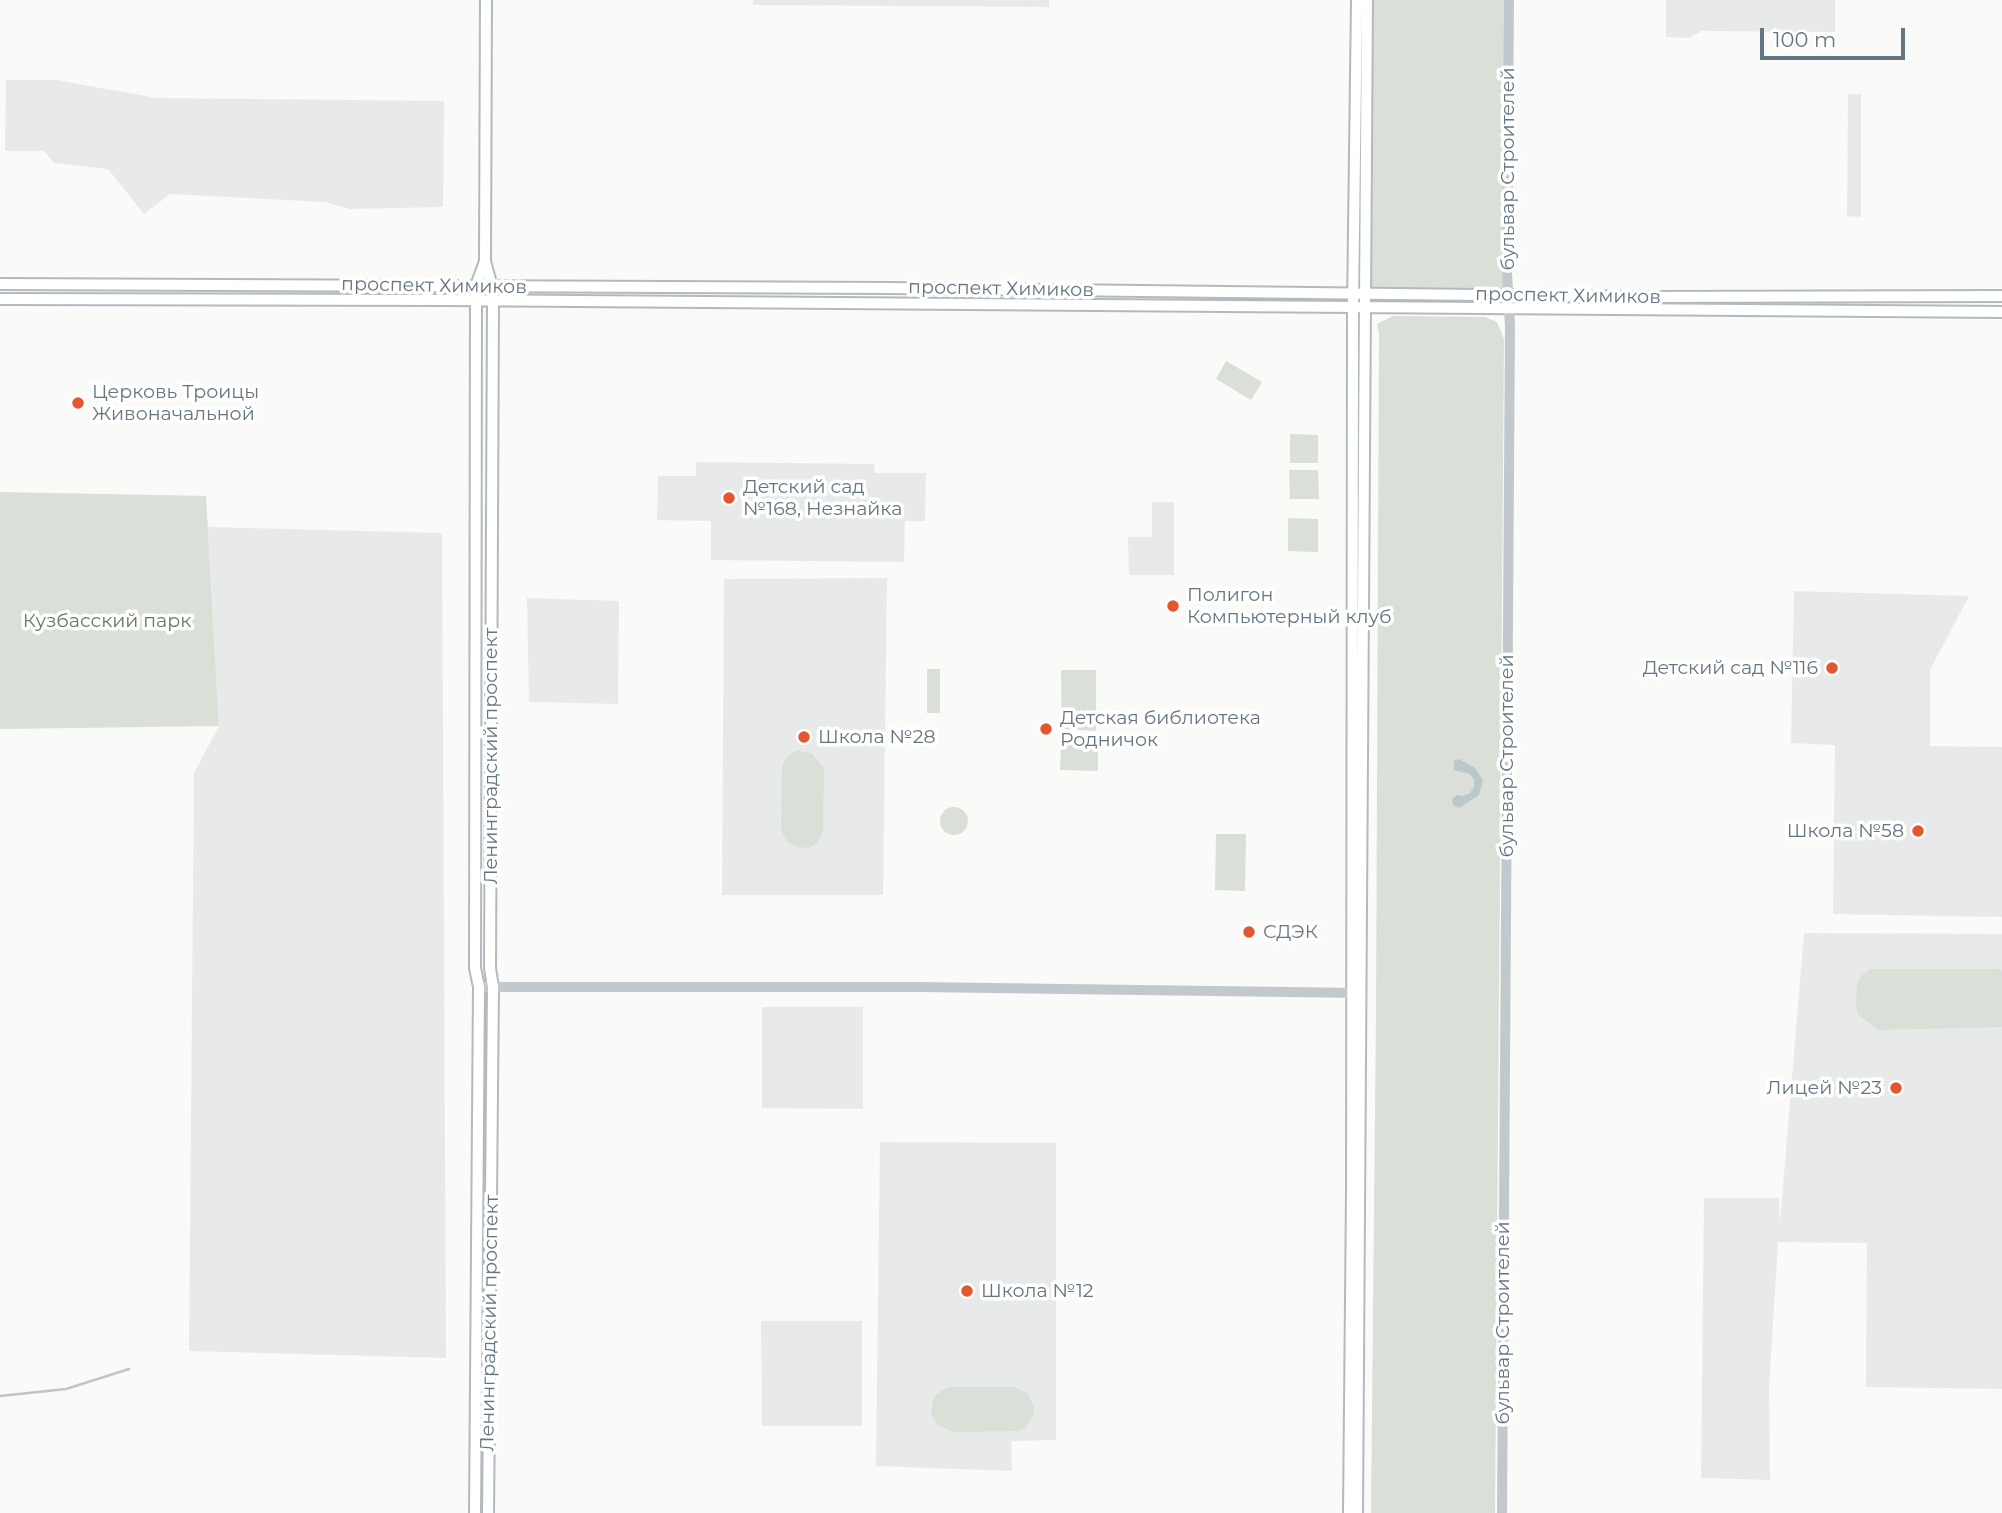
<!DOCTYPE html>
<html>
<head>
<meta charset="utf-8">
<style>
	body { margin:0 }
	#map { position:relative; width:2002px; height:1513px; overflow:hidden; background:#fafaf8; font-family:Montserrat,sans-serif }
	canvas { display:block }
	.scale { position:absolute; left:1760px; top:28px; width:145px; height:32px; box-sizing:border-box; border:4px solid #657683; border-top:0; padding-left:9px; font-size:21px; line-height:24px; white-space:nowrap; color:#657683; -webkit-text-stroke:5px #fff; paint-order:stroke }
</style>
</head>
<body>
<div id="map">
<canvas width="2002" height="1513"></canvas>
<div class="scale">100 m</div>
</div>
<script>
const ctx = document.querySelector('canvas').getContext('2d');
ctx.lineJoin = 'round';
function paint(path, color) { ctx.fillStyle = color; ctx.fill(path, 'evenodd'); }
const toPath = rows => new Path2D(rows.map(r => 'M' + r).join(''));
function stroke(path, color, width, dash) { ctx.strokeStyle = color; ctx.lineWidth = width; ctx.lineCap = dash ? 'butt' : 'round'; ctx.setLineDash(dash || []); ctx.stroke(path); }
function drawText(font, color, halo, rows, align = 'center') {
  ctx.font = font + ' Montserrat,sans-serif'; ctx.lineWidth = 7; ctx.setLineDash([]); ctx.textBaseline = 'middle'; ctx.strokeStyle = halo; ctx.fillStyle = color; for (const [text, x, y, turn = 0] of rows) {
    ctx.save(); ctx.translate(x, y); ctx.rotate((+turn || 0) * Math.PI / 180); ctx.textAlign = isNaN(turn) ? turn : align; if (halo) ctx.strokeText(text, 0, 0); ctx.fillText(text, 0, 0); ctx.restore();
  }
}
const built = toPath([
	[753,0,1049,0,1049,7,753,5],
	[1666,0,1835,0,1835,32,1702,31,1689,38,1666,37],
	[6,80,56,80,157,98,444,101,443,207,349,209,325,202,170,194,144,214,108,169,54,163,44,151,5,151],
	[1848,94,1861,94,1861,217,1847,216],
	[696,462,874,464,875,473,926,473,925,521,905,521,904,562,711,560,711,521,657,520,658,476,696,476],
	[1152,502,1174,502,1174,575,1129,575,1128,537,1152,537],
	[208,527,442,533,446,1358,189,1351,194,773,219,726],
	[887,578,883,895,722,895,724,579],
	[1794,591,1969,596,1930,670,1930,746,2002,747,2002,917,1833,914,1835,745,1791,743],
	[527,598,619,601,618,704,529,702],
	[1804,933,2002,934,2002,1389,1866,1387,1867,1243,1778,1242,1769,1387,1770,1480,1701,1478,1704,1198,1779,1198,1780,1223],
	[762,1007,863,1007,863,1109,762,1108],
	[880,1142,1056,1143,1056,1440,1011,1441,1012,1471,876,1466],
	[761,1321,862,1321,862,1426,762,1426]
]);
const green = toPath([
	[1367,0,1509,0,1509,295,1365,294],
	[1393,316,1485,317,1497,322,1504,339,1495,1513,1371,1513,1376,1015,1379,334,1377,324],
	[1226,361,1262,382,1251,400,1216,379],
	[1290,434,1318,435,1318,463,1290,463],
	[1289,470,1318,470,1319,499,1290,499],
	[0,492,206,496,219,726,0,729],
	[1288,518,1318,519,1318,552,1288,551],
	[927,669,940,669,940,713,927,713],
	[1061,670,1096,670,1096,731,1062,729],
	[1061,743,1098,744,1098,771,1060,770],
	[797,750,812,754,824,768,823,831,817,843,809,848,798,847,790,843,784,837,781,828,782,765,787,757],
	'940 821a14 14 0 1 1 28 0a14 14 0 1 1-28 0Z',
	[1216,834,1246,834,1245,891,1215,890],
	[1870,969,1999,969,2002,971,2002,1027,1878,1030,1858,1014,1856,1004,1857,983,1861,976],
	[948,1387,1015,1387,1027,1393,1034,1407,1034,1415,1025,1428,1016,1431,953,1432,937,1424,931,1413,933,1400,937,1394]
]);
const water = toPath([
	[1459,759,1475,768,1483,780,1479,795,1459,808,1453,805,1452,799,1457,795,1463,796,1470,793,1474,787,1474,780,1470,774,1454,770,1454,761]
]);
const stream = toPath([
	[0,1396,66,1389,129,1369]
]);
const tertiary = toPath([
	[479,987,919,987,1360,993],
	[1502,1513,1510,327,1507,272,1509,0]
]);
const secondary = toPath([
	[486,0,485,261,492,287,493,301,490,968,493,987,488,1513],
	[0,284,889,288,1647,297,2002,296],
	[0,299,447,300,2002,312],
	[475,1513,479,987,475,968,476,286,485,261],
	[1349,1513,1352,1193,1353,307,1357,0],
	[1357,1513,1367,0]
]);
const markers = [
	[78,403,7,"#e4572e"],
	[729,498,7,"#e4572e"],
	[1173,606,7,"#e4572e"],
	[1832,668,7,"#e4572e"],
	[1046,729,7,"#e4572e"],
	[804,737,7,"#e4572e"],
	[1918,831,7,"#e4572e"],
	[1249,932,7,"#e4572e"],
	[1896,1088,7,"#e4572e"],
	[967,1291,7,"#e4572e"]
];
const streetNames = [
	["бульвар Строителей",1508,169,-90],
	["проспект Химиков",434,286,1],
	["проспект Химиков",1001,289,1],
	["проспект Химиков",1568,296,1],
	["Ленинградский проспект",491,756,-90],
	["бульвар Строителей",1507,756,-90],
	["Ленинградский проспект",490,1323,-89],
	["бульвар Строителей",1503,1323,-90]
];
const poiNames = [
	["Церковь Троицы",92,392],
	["Живоначальной",92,414],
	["Детский сад",743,487],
	["№168, Незнайка",743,509],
	["Полигон",1187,595],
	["Компьютерный клуб",1187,617],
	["Детский сад №116",1818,668,"right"],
	["Детская библиотека",1060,718],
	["Родничок",1060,740],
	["Школа №28",818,737],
	["Школа №58",1904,831,"right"],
	["СДЭК",1263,932],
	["Лицей №23",1882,1088,"right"],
	["Школа №12",981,1291]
];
const parkNames = [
	["Кузбасский парк",107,621]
];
paint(built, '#e8e9e9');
paint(green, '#dadfd7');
paint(water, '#bbc7cb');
stroke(stream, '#bbc7cb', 2.5);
stroke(secondary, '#b3babf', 14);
stroke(tertiary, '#c3c8cc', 10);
stroke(secondary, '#fff', 10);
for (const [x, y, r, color] of markers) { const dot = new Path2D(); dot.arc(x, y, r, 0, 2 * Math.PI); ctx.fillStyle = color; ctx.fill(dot); stroke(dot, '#fff', 2.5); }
drawText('19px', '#657683', '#fff', streetNames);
drawText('19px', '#657683', '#fff', poiNames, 'left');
drawText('19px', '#687a64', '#fff', parkNames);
</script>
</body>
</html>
